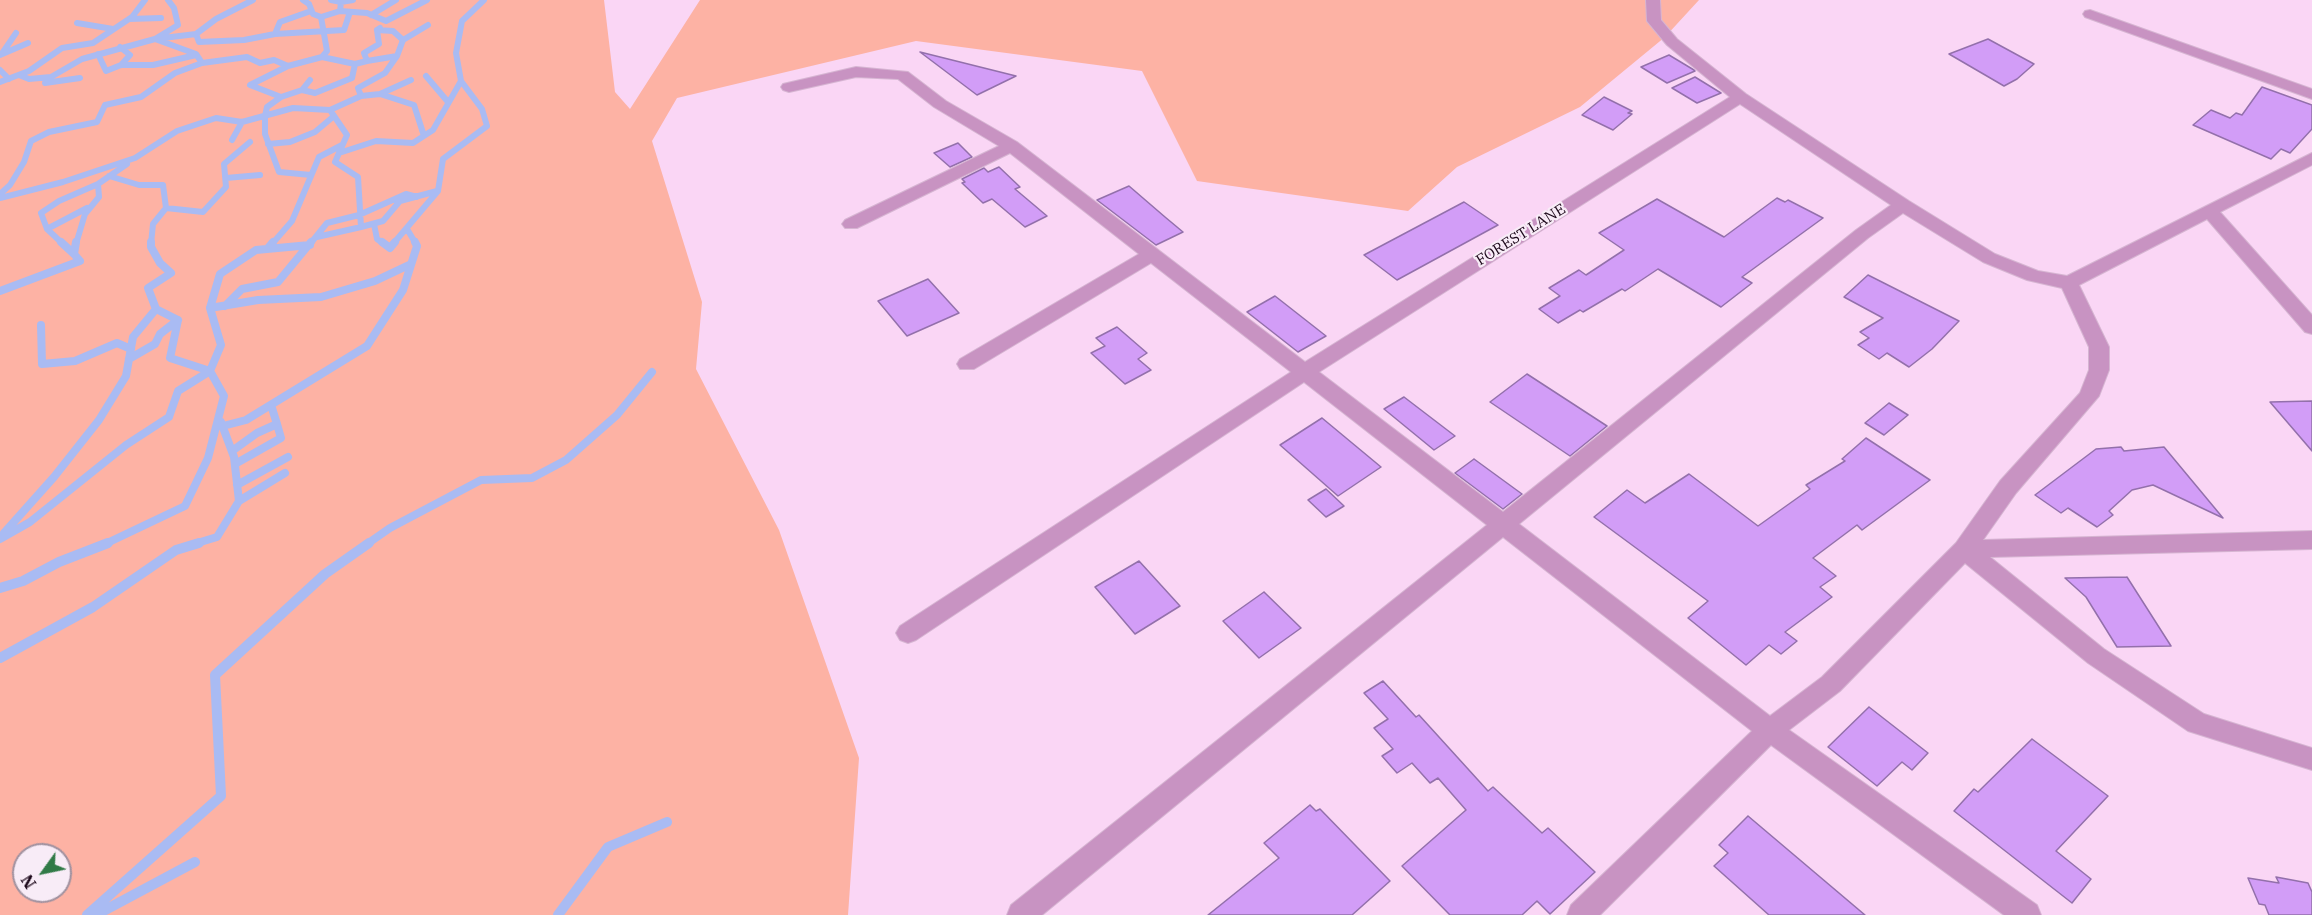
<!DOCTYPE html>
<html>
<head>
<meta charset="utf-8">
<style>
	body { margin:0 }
	#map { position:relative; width:2312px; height:915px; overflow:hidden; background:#fad6f5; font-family:"IBM Plex Serif",serif }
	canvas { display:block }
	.north { position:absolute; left:12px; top:843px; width:60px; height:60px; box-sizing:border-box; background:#f8ecf7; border:2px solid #a0919f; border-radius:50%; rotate:237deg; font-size:16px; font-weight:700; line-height:24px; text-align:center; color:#1c081a }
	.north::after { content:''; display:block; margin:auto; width:21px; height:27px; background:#317a47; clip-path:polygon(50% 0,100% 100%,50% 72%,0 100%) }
</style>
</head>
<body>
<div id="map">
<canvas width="2312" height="915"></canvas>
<div class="north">N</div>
</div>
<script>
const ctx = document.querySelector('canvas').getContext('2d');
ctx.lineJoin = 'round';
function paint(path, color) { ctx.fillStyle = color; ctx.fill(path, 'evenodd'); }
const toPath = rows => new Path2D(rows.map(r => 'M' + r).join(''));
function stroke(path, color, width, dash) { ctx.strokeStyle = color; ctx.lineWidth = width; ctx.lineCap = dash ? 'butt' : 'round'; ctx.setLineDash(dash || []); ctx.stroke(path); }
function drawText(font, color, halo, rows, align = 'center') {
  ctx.font = font + ' "IBM Plex Serif",serif'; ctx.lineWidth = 4.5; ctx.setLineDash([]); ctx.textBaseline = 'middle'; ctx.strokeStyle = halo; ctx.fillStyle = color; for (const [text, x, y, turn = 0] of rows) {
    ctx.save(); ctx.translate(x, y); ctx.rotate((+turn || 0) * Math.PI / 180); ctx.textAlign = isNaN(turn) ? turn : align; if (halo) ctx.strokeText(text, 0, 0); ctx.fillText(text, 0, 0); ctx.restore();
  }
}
const green = toPath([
	[0,0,604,0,615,92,630,109,700,0,1699,0,1665,37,1580,107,1457,167,1408,211,1197,181,1142,71,916,41,677,98,652,141,702,302,696,369,779,530,859,758,848,915,0,915],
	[24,855,60,855,60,891,24,891]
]);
const streamFar2 = toPath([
	[253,0,216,19,196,34,155,39,196,54,202,63,247,57,260,63,274,60,288,66],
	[303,0,309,4,313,14,321,17],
	[341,2,353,0],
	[340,11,367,13,386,21,427,0],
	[371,15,396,0],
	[129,19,161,18],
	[77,23,113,29],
	[380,28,377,30,393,31,403,40],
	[196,34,199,42,244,40,275,34,280,22,311,11],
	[275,34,344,30,350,12],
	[120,47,130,55,121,65],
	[3,52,16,33],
	[98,54,106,71,121,65,153,65,196,55],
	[0,55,28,43],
	[367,61,397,56],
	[355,64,367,61,364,53,379,44,377,30],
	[0,70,9,79],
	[19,75,29,79,51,77,82,59,155,39,178,25,174,8,168,0],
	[426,76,448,102],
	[0,82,29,71,62,48,93,43,132,17,145,0],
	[45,83,80,78],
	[302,90,315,93,352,78,355,64,322,57],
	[380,94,414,105,424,136],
	[361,96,358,88,385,73,397,56,403,40,428,25],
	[281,97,302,90,310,80],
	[232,140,242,122],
	[268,144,290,142,315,132,334,116],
	[339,153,376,141,413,143,433,130,461,81],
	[311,175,279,172,265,134,265,116,267,107,281,97,250,85,288,66,322,57,327,51,321,17,340,11,341,2,331,0],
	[109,176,139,185,163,185,166,208,153,224,151,244],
	[226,178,260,175],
	[0,194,10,185,24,162,31,141,49,132,97,122,105,105,141,97,175,73,202,63],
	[0,198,63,182,135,158,177,131,216,118,242,122,293,108,330,110],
	[166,208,203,212,226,187,224,164,250,142],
	[374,224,377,239,384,244],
	[361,227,383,221,400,201,437,191],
	[47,229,87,208],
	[407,229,416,244],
	[317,237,361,227,358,177,335,162,347,135,330,110,361,96,380,94,411,80],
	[63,244,47,229,41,213,59,201,98,184],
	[76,244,85,214,99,197,98,184,127,164],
	[272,244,292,221,319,157,342,145],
	[310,244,327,223,359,215,406,194,417,197],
	[393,244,438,191,443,159,487,126,482,109,461,81,456,53,462,21,484,0]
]);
const streamFar1 = toPath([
	[61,242,74,254],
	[382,242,390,248,395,242],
	[268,248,273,242],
	[0,291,80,261,74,254,76,242],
	[225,306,242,289,278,282,311,242],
	[210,308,258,300,321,297,375,281,411,264],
	[41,325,42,364,75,361,117,343,131,349],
	[129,359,155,344,160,334,178,320],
	[221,422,234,457,239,501],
	[223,426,246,420,367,346,403,290,417,246,415,242],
	[232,451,257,433,277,424,271,405],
	[235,464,281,438,277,424],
	[237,485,288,457],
	[4,533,54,477,99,420,126,376,133,337,156,309],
	[0,539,30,522,126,445,169,417,178,391,210,371,170,358,178,320,156,309,148,288,171,273,160,263,151,247,151,242],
	[105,544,185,506,208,458,224,396,210,371,221,345,210,308,220,274,256,250,310,245],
	[194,544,217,537,239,501,285,473],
	[367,544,390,528,481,480,532,478,566,460,617,415,652,372]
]);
const stream = toPath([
	[0,588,23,581,59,562,108,543],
	[0,658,93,607,176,550,199,543],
	[87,915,221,796,215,675,325,574,369,543],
	[96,915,195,862],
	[558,915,608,847,667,822]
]);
const building = toPath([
	[1988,39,2034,64,2017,79,2004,86,1949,54,1988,39],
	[920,52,1016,76,977,95,920,52],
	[1669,55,1694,70,1695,71,1667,83,1641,67,1669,55],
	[1695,77,1721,93,1697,103,1672,88,1695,77],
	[2262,87,2312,105,2312,129,2290,153,2281,149,2271,159,2193,125,2211,110,2230,118,2236,113,2242,115,2262,87],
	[1604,97,1632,111,1628,113,1632,114,1613,130,1582,115,1604,97],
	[958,143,972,157,950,167,934,153,958,143],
	[999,167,1020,187,1015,189,1047,216,1025,227,992,199,983,203,962,183,965,182,962,179,984,168,988,172,999,167],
	[1129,186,1165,217,1183,232,1156,245,1097,200,1129,186],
	[1777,198,1785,202,1788,200,1823,218,1742,277,1752,283,1721,307,1658,269,1625,291,1622,289,1583,312,1580,310,1558,323,1539,309,1560,296,1549,288,1579,270,1586,275,1624,250,1599,233,1657,199,1724,237,1777,198],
	[1464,202,1498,225,1397,280,1364,255,1464,202],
	[1868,275,1959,321,1932,349,1909,367,1887,353,1879,359,1858,345,1869,338,1860,332,1883,318,1844,297,1868,275],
	[928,279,959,313,907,336,878,301,928,279],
	[1275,296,1326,336,1298,352,1247,312,1275,296],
	[1117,327,1147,353,1138,359,1151,370,1125,384,1091,353,1105,346,1096,338,1117,327],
	[1527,374,1607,426,1570,456,1490,402,1527,374],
	[1404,397,1455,436,1434,450,1384,409,1404,397],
	[2312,401,2312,451,2270,402,2312,401],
	[1889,403,1908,415,1884,435,1865,423,1889,403],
	[1322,418,1381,467,1338,496,1280,445,1322,418],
	[1866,438,1930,480,1862,530,1857,525,1813,558,1836,576,1820,587,1832,597,1785,632,1797,641,1781,654,1769,645,1746,665,1688,618,1708,601,1594,517,1627,490,1645,503,1689,474,1758,526,1810,489,1806,485,1845,461,1842,459,1866,438],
	[2121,447,2124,451,2164,447,2223,518,2153,485,2132,490,2109,511,2113,515,2097,527,2068,508,2061,513,2035,495,2096,449,2121,447],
	[1474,459,1522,494,1503,509,1455,473,1474,459],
	[1326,489,1344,506,1326,517,1308,500,1326,489],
	[1139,561,1180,606,1135,634,1095,587,1139,561],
	[2127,577,2171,646,2117,647,2086,597,2065,578,2127,577],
	[1264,592,1301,628,1259,658,1223,621,1264,592],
	[1383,681,1416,717,1419,715,1488,791,1493,787,1542,833,1548,828,1595,872,1550,914,1537,901,1522,915,1450,915,1402,866,1466,810,1438,778,1430,783,1412,763,1397,773,1382,756,1393,749,1374,728,1388,719,1364,693,1383,681],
	[1869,707,1928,753,1912,770,1902,762,1877,786,1828,747,1869,707],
	[2032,739,2108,796,2056,851,2091,879,2072,903,1954,811,1974,789,1978,792,2032,739],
	[1310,805,1316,811,1320,809,1390,881,1352,915,1208,915,1279,858,1264,843,1310,805],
	[1748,816,1865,915,1769,915,1714,866,1728,853,1719,845,1748,816],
	[2276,877,2308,883,2312,892,2312,915,2269,915,2265,905,2259,904,2248,878,2279,883,2276,877]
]);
const minor = toPath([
	[1646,0,1660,0,1661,20,1677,39,1746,94,1909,201,1995,254,2038,271,2067,276,2312,153,2312,165,2220,212,2312,315,2312,334,2305,332,2207,219,2079,285,2109,347,2109,370,2099,396,2016,493,1983,540,2312,531,2312,549,1990,557,2104,649,2204,714,2312,748,2312,770,2188,731,2088,663,1965,563,1840,691,1789,730,2037,905,2041,915,2004,915,1771,745,1600,915,1567,915,1571,905,1752,731,1503,537,1042,915,1007,915,1011,905,1487,525,1304,382,916,640,908,643,900,640,896,633,900,626,1291,372,1151,263,974,369,960,369,957,364,960,359,1139,254,1010,153,857,228,845,228,842,224,845,220,999,146,934,107,898,79,856,77,789,92,783,90,781,87,783,84,856,67,908,72,946,101,1017,142,1305,362,1730,97,1667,45,1647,21,1646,0],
	[1740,104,1891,205,1856,230,1503,512,1319,372,1740,104],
	[1903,213,1983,262,2027,280,2062,288,2089,347,2089,370,2080,393,2000,481,1956,543,1822,677,1770,716,1519,524,1868,238,1903,213],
	[2090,10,2312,89,2312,99,2085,17,2083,14,2085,11,2090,10]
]);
const streetNames = [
	["FOREST LANE",1521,235,-32]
];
paint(green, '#fdb2a4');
stroke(streamFar2, '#a9bbf3', 6);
stroke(streamFar1, '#a9bbf3', 8);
stroke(stream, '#a9bbf3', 10);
paint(building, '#d29df7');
stroke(building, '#9370ab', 1.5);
stroke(minor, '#d6b5d2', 2);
paint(minor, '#c893c2');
drawText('15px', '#1c081a', '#f8ecf7', streetNames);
</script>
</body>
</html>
